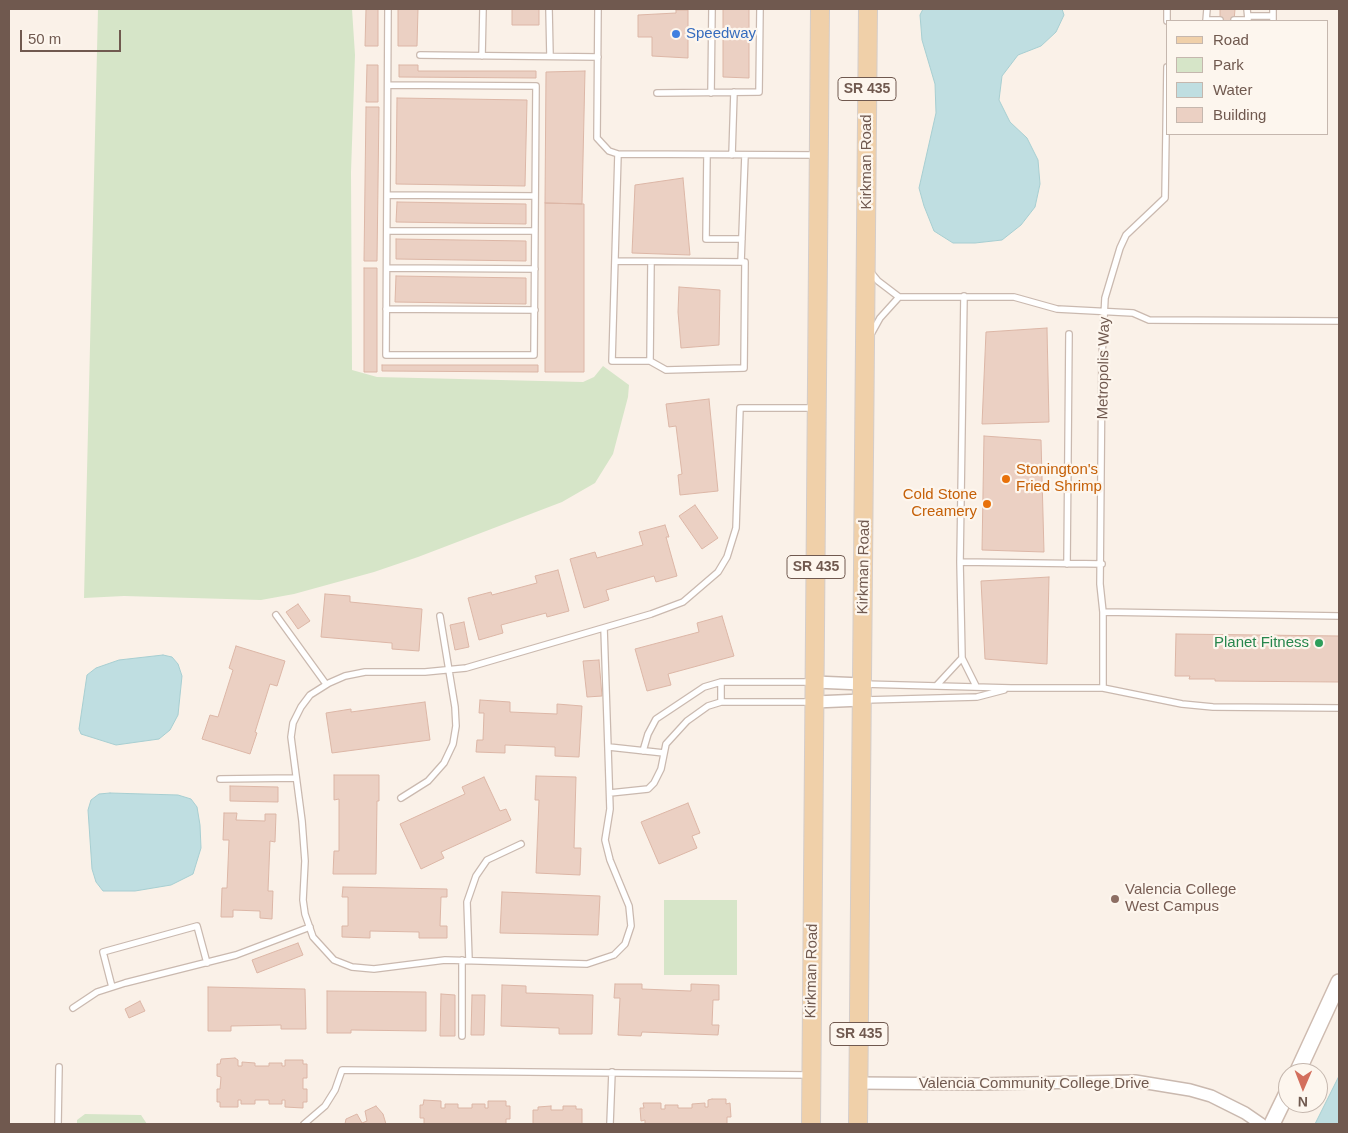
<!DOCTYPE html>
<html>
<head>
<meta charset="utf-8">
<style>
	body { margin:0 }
	#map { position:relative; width:1348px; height:1133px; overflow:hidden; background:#faf1e8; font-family:Helvetica,sans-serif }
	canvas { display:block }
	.frame { position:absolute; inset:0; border:10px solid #70594f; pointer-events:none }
	.legend { position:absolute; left:1166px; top:20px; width:162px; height:115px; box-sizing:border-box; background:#fdf6ee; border:1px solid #c5b7ae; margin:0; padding:6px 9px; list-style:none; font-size:15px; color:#70594f }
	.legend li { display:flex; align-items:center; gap:10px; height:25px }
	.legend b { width:25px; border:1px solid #c5b7ae }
	.north { position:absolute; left:1278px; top:1063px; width:50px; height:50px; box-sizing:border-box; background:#fdf6ee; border:1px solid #c5b7ae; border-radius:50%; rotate:181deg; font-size:14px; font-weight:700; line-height:20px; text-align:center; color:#70594f }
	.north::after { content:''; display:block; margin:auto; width:18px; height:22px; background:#d36f5d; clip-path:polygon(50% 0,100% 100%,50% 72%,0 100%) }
	.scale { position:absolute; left:20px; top:30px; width:101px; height:22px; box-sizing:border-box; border:2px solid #70594f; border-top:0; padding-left:6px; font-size:15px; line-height:18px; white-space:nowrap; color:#70594f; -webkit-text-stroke:4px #fdf6ee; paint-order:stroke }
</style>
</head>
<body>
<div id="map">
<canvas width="1348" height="1133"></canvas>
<div class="frame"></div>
<ul class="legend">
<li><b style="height:6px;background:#f0d0a9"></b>Road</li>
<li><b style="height:14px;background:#d6e5c8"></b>Park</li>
<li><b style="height:14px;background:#bfdee1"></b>Water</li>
<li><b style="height:14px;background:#ebd0c3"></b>Building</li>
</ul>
<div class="north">N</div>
<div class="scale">50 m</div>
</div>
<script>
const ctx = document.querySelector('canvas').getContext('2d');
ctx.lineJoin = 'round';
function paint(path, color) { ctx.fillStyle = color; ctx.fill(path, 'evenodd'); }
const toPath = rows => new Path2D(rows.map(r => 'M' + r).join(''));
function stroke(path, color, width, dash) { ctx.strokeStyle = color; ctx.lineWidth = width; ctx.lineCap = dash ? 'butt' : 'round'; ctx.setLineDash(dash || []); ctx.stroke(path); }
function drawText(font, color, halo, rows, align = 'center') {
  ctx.font = font + ' Helvetica,sans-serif'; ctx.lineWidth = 4.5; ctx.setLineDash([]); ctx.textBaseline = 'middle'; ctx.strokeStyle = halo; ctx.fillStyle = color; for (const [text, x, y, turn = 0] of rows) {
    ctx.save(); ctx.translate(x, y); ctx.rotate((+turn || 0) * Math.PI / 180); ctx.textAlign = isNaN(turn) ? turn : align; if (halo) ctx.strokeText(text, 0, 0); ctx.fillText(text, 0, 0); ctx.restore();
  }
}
const green = toPath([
	[98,9,352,9,355,55,351,172,352,370,377,377,583,382,594,377,603,366,629,385,628,397,613,454,595,483,562,502,418,557,374,572,294,594,261,600,124,596,84,598],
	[664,900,737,900,737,975,664,975],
	[85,1114,141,1115,147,1124,77,1124,77,1120]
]);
const water = toPath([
	[923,9,1062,9,1064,15,1056,32,1041,46,1018,55,1002,76,999,100,1010,122,1027,138,1038,160,1040,184,1035,207,1021,225,1002,240,975,243,953,243,934,231,924,206,919,188,936,113,935,84,922,40,920,15,923,9],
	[163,655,172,657,178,664,182,676,178,715,170,730,159,739,116,745,81,734,79,729,87,675,96,668,119,660,163,655],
	[110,793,178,795,191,799,197,807,200,825,201,848,193,874,171,885,135,891,103,891,96,882,92,869,88,810,91,800,99,794,110,793],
	[1339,1076,1339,1124,1315,1124,1339,1076]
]);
const building = toPath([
	[366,9,378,9,378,46,365,46,366,9],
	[398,9,418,9,417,46,398,46,398,9],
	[512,9,539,9,539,25,512,25,512,9],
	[723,9,749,9,749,78,723,77,723,9],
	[1220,9,1235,9,1234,21,1220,21,1220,9],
	[676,10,688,10,688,58,652,56,652,37,638,37,638,15,676,13,676,10],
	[367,65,378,65,378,102,366,102,367,65],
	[399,65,418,65,418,71,536,71,536,78,399,77,399,65],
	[585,71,582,204,545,203,546,72,585,71],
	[397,98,527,100,525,186,396,184,397,98],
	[366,107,379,107,377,261,364,261,366,107],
	[683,178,690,255,632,253,635,185,683,178],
	[397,202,526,204,526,224,396,222,397,202],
	[545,203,584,204,584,372,545,372,545,203],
	[396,239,526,241,526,261,396,259,396,239],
	[364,268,377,268,377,372,364,372,364,268],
	[396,276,526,278,526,304,395,302,396,276],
	[679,287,720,290,719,345,681,348,678,312,679,287],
	[1047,328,1049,422,982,424,986,332,1047,328],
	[382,365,538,365,538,372,382,371,382,365],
	[709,399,718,491,680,495,678,475,682,474,676,426,669,427,666,404,709,399],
	[984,436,1041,440,1044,552,982,550,984,436],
	[695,505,718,538,702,549,679,516,695,505],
	[665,525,669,537,666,537,677,576,656,582,654,576,606,590,609,600,584,608,570,559,595,552,597,558,643,545,639,532,665,525],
	[558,570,569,611,547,617,546,613,501,625,503,633,479,640,468,598,491,592,492,595,537,583,535,576,558,570],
	[1049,577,1047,664,985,659,981,581,1049,577],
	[325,594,350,596,350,602,422,609,419,651,392,649,392,643,321,637,325,594],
	[298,604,310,621,298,629,286,612,298,604],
	[722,616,734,656,668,674,671,685,647,691,635,649,699,632,697,623,722,616],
	[464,622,469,647,455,650,450,625,464,622],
	[1176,634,1339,636,1339,682,1215,681,1215,679,1189,679,1190,676,1175,676,1176,634],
	[236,646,285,661,277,686,270,684,255,732,257,733,250,754,202,739,210,715,218,717,233,670,229,668,236,646],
	[599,660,602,696,587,697,583,661,599,660],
	[480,700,510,702,510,712,557,714,557,704,582,706,579,757,555,756,555,747,505,745,505,753,476,752,477,740,483,740,484,713,479,713,480,700],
	[425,702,430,740,332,753,326,713,351,709,351,712,425,702],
	[334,775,379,775,379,801,377,801,376,874,333,874,334,851,339,851,339,799,334,800,334,775],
	[536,776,576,777,574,848,581,848,580,875,536,873,539,800,535,800,536,776],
	[484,777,500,811,506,809,511,820,441,852,444,858,421,869,400,824,465,794,462,787,484,777],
	[230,786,278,787,278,802,230,801,230,786],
	[688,803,700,833,692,836,697,848,659,864,641,822,688,803],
	[224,813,237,813,236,820,265,821,265,814,276,814,275,842,270,841,268,891,273,891,272,919,260,918,260,911,233,910,233,917,221,917,222,888,227,888,229,840,223,840,224,813],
	[343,887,447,889,447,897,441,897,440,926,447,926,447,938,419,938,419,932,370,931,370,938,342,937,342,926,348,926,348,897,342,897,343,887],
	[502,892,600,896,598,935,500,933,502,892],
	[298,943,303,955,257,973,252,960,298,943],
	[615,984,642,984,642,989,691,991,691,984,719,985,719,1000,713,1000,712,1025,719,1025,718,1035,642,1032,641,1036,618,1035,620,998,614,998,615,984],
	[502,985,526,986,526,993,593,995,592,1034,559,1034,559,1028,501,1026,502,985],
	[208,987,305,989,306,1029,281,1029,281,1025,231,1026,231,1031,208,1031,208,987],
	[327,991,426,992,426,1031,351,1030,351,1033,327,1033,327,991],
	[441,994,455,995,455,1036,440,1036,441,994],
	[472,995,485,995,484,1035,471,1035,472,995],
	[140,1001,145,1011,129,1018,125,1009,140,1001],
	[235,1058,238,1060,238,1066,242,1066,242,1062,255,1063,255,1066,269,1066,269,1063,282,1063,282,1066,285,1066,285,1060,303,1060,303,1064,307,1064,307,1078,303,1078,303,1089,307,1089,307,1102,303,1102,303,1108,285,1107,285,1100,282,1100,282,1104,269,1104,269,1100,255,1100,255,1104,241,1104,241,1100,238,1100,238,1107,220,1107,220,1102,217,1102,217,1089,220,1089,221,1077,217,1076,217,1064,220,1064,221,1059,235,1058],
	[712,1099,726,1099,726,1104,730,1103,731,1117,727,1117,727,1124,645,1124,645,1120,641,1121,640,1108,644,1108,643,1103,661,1103,661,1109,665,1109,665,1105,678,1105,678,1108,692,1108,692,1104,705,1103,705,1107,708,1107,708,1100,712,1099],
	[424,1100,441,1101,441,1108,445,1108,445,1104,458,1104,458,1108,472,1108,472,1104,485,1104,485,1108,488,1108,488,1101,506,1101,506,1106,510,1106,510,1119,506,1119,506,1124,424,1124,424,1118,420,1118,420,1105,423,1105,424,1100],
	[376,1106,383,1114,386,1124,345,1124,346,1119,357,1114,362,1123,367,1121,365,1111,376,1106],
	[551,1106,551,1110,563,1110,563,1106,576,1106,576,1109,582,1109,582,1124,533,1124,533,1110,538,1110,538,1107,551,1106]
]);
const lane = toPath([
	[549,9,550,56],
	[598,9,597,138,609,151,618,154,817,155],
	[1247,9,1248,19],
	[1248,16,1273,16],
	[1206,20,1220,20],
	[1234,20,1248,20],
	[1167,21,1167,9],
	[1206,21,1207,9],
	[1273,21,1273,9],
	[420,55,598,57],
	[482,56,483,9],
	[388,85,536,86,534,355,386,355,388,9],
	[657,93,759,92,760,9],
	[711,93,712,9],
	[707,155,706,239,742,239],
	[732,155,734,92],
	[387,195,535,196],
	[387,231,535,231],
	[615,261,745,262,744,368,666,370,650,361,612,361,618,154],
	[741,262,745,155],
	[387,268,535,269],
	[869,270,878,281,899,297,880,318,870,336],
	[964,296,960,562,962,658,976,686],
	[899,297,1014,297,1057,309,1133,313,1149,320,1339,321],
	[386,309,535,310],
	[650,361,651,262],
	[960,562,1102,564],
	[1067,564,1069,334],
	[1103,612,1339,616],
	[276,615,326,684],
	[604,628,610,809,605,840,610,860,629,906,631,926,625,944,614,955,587,964,445,960,374,969,352,967,334,960,313,937,305,914,303,900,305,861,302,821,291,737,293,723,301,707,310,695,329,683,345,676,365,672,425,672,466,668,651,614,683,602,718,572,727,557,736,528,740,408,814,408],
	[863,684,1011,688,1103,688,1182,704,1213,707,1339,708],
	[937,685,962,658],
	[1103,688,1103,612,1100,584,1102,356,1105,298,1120,248,1126,235,1165,198,1167,67],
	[865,700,977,697,1004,690],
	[721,702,721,682],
	[609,747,664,753],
	[643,751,648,734,656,719,704,687,721,682,813,682],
	[220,779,296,778],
	[610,793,648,789,654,783,661,769,666,744,687,721,708,706,721,702,813,702],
	[401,798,428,781,444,763,453,744,456,726,455,707,440,616],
	[469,960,467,902,476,876,487,860,521,844],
	[112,987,103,952,197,926,207,963],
	[73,1008,97,992,125,983,236,955,310,927],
	[462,1036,462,960],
	[58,1124,59,1067],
	[304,1124,325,1106,335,1090,342,1070,809,1075],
	[610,1124,612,1072]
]);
const street = toPath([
	[815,682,862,684],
	[815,702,862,700],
	[858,1083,978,1084,1135,1081,1190,1090,1211,1096,1245,1113,1261,1124]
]);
const secondary = toPath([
	[1297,1073,1339,982],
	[1272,1124,1288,1091]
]);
const primary = toPath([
	[811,1124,820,9],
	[858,1124,868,9]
]);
const markers = [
	[676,34,5,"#3f7fe0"],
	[1006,479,5,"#e8710a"],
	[987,504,5,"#e8710a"],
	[1319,643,5,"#2e9e5b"],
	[1115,899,5,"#8d6e63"]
];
const shields = [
	[867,89,58],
	[816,567,58],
	[859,1034,58]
];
const shieldNames = [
	["SR 435",867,89],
	["SR 435",816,567],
	["SR 435",859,1034]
];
const shopNames = [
	["Speedway",686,34]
];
const streetNames = [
	["Kirkman Road",867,162,-90],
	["Metropolis Way",1104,368,-89],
	["Kirkman Road",864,567,-89],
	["Kirkman Road",812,971,-89],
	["Valencia Community College Drive",1034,1084]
];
const foodNames = [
	["Stonington's",1016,470],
	["Fried Shrimp",1016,487],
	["Cold Stone",977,495,"right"],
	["Creamery",977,512,"right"]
];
const leisureNames = [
	["Planet Fitness",1309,643]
];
const educationNames = [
	["Valencia College",1125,890],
	["West Campus",1125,907]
];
paint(green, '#d6e5c8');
paint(water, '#bfdee1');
stroke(water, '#a7ced1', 1);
paint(building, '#ebd0c3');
stroke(building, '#dcb6a6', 1);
stroke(lane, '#cab9af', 8);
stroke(street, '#cab9af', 14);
stroke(secondary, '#cebbb0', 18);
stroke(primary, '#d4cdca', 20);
stroke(lane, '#fff', 5.5);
stroke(street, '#fff', 11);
stroke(secondary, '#fff', 15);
stroke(primary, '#f0d0a9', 18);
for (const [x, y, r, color] of markers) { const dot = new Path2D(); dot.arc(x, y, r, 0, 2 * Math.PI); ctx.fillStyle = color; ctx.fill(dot); stroke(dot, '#fdf6ee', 2); }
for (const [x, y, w] of shields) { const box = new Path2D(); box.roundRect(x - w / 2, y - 11.5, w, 23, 4); ctx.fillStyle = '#fdf6ee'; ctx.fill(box); stroke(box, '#70594f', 1); }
drawText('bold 14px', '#70594f', null, shieldNames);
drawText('15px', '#366cbe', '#fdf6ee', shopNames, 'left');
drawText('15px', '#70594f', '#fdf6ee', streetNames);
drawText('15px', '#c56008', '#fdf6ee', foodNames, 'left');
drawText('15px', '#27864d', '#fdf6ee', leisureNames, 'right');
drawText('15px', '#785e54', '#fdf6ee', educationNames, 'left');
</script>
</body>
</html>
